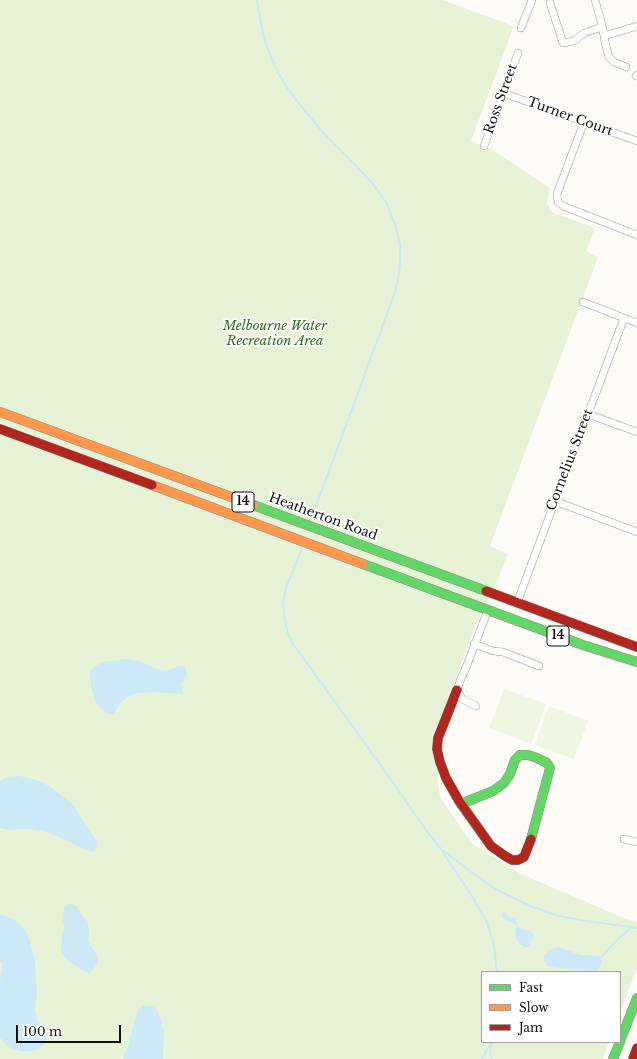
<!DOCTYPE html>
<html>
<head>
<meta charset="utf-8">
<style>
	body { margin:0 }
	#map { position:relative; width:637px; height:1059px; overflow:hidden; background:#fdfcf7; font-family:"Libre Baskerville",serif }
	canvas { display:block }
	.legend { position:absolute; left:481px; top:971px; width:140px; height:72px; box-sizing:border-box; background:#fff; border:1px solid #a0a0a0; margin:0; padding:5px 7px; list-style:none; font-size:12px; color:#111 }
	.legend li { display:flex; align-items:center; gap:8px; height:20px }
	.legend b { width:20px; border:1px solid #a0a0a0 }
	.scale { position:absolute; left:16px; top:1025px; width:105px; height:18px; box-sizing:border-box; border:2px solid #111; border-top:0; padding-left:5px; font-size:12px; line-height:14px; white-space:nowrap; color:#111; -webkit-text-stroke:3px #fff; paint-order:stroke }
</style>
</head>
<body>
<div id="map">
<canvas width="637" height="1059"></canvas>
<ul class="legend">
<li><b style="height:5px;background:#63d668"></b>Fast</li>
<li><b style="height:5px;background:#ff974d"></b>Slow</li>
<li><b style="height:5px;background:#b3261e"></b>Jam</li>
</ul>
<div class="scale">100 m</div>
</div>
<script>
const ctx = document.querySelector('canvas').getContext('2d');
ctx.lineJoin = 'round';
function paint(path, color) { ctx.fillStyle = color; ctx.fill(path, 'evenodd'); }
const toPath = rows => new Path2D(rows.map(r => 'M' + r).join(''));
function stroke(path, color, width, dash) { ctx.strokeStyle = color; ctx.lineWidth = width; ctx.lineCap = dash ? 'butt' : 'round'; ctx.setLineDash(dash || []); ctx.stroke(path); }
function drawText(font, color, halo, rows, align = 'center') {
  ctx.font = font + ' "Libre Baskerville",serif'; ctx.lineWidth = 4; ctx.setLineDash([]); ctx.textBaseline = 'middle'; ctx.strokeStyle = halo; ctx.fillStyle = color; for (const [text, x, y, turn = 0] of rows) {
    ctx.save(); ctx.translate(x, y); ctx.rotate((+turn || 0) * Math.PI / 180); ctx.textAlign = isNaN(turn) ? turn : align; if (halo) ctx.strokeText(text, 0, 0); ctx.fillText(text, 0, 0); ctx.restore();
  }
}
const green = toPath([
	[0,0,442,0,514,26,471,141,491,149,550,188,547,203,550,210,554,213,595,228,586,251,598,257,490,546,508,554,494,588,475,626,433,743,440,797,471,843,521,874,626,919,637,922,637,968,620,1013,620,972,482,972,482,1042,609,1042,603,1059,0,1059]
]);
const pitch = toPath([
	[504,689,546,704,531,744,489,728],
	[549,706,588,721,574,759,535,745]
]);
const water = toPath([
	[128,659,142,662,156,669,166,671,179,666,184,666,186,669,187,674,180,684,184,694,153,692,138,693,127,697,122,701,115,713,112,715,104,712,96,703,91,686,90,678,90,672,95,666,103,662],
	[17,776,26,777,39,781,49,786,71,803,76,809,96,841,97,846,94,852,89,851,50,833,42,831,26,829,9,830,0,828,0,781,7,777],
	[71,904,77,907,83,916,87,920,89,930,88,941,98,957,98,960,95,967,90,973,85,972,70,962,65,958,61,951,62,938,65,928,63,921,64,908,67,905],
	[503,911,509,917,515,918,517,922,517,926,522,930,531,931,534,936,528,947,524,947,521,945,518,942,515,937,516,926,513,923,504,919,501,915,503,914],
	[0,914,13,919,18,922,25,930,29,939,35,960,37,993,35,1010,38,1021,45,1030,47,1036,44,1045,38,1049,33,1051,21,1051,10,1048,0,1038,0,981,2,968,2,963,0,961],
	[559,947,580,955,600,956,602,960,601,964,598,970,589,971,551,967,548,966,544,961,544,956,547,954,549,949],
	[143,1006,151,1006,157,1009,164,1032,163,1059,123,1059,128,1045,138,1010]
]);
const stream = toPath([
	[257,0,258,8,264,39,276,69,287,88,304,110,328,138,355,165,373,184,387,204,396,227,400,245,400,264,398,280,393,298,312,517],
	[302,548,286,588,283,603,285,621,288,633,293,644,382,767,428,833,441,849,478,877,499,891,533,907,555,915,580,920,637,928],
	[442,851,470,893,486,920,494,945,497,972],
	[601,957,620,937,631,928],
	[491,1044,490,1054,492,1059],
	[482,1059,491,1043]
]);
const street = toPath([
	[595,0,601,21,604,36,637,26],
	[550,3,563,43,574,41,584,33,602,27],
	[521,28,532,0],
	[604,36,605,42,609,57,614,62,626,67],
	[636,76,637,75],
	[503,93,637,141],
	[584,122,557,194,558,202,563,206,637,235],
	[484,146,518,53],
	[583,302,637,323],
	[588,414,637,432],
	[555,501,637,532],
	[517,603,574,450,588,414,624,318],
	[474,644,493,651,503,652,539,666],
	[476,706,462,699,457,690,460,681,465,670,488,610],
	[624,839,637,842]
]);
const fast = toPath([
	[253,505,486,591],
	[363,564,583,645,637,662],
	[461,804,493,791,504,783,510,774,515,760,520,755,528,755,537,758,547,763,550,768,531,839],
	[620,1041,637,998],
	[613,1059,620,1042]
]);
const slow = toPath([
	[0,412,253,505],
	[152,485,363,564]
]);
const jam = toPath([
	[0,429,152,485],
	[486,591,637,647],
	[457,690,438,738,437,749,440,762,446,778,459,801,491,846,505,856,512,860,518,860,524,857,531,839],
	[633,1059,637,1048]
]);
const shields = [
	[243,502,22],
	[558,636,22]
];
const shieldNames = [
	["14",243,502],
	["14",558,636]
];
const streetNames = [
	["Ross Street",501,99,-70],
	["Turner Court",570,117,20],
	["Cornelius Street",570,460,-69],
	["Heatherton Road",323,517,20]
];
const parkNames = [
	["Melbourne Water",275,326],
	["Recreation Area",275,341]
];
paint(green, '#e7f3d7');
paint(pitch, '#f0f6e1');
paint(water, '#cde8f7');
stroke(stream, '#cde8f7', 2);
stroke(street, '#979795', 8);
stroke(fast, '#8e8d8b', 10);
stroke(slow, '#8e8d8b', 10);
stroke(jam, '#8e8d8b', 10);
stroke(street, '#fffffe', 7);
stroke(fast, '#63d668', 9);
stroke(slow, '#ff974d', 9);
stroke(jam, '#b3261e', 9);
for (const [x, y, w] of shields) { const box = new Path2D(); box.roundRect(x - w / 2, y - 10, w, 20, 3); ctx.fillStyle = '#fff'; ctx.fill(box); stroke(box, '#111', 1); }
drawText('bold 12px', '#111', null, shieldNames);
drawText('13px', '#111', '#fff', streetNames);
drawText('italic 13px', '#2f6b1f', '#fff', parkNames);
</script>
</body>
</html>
